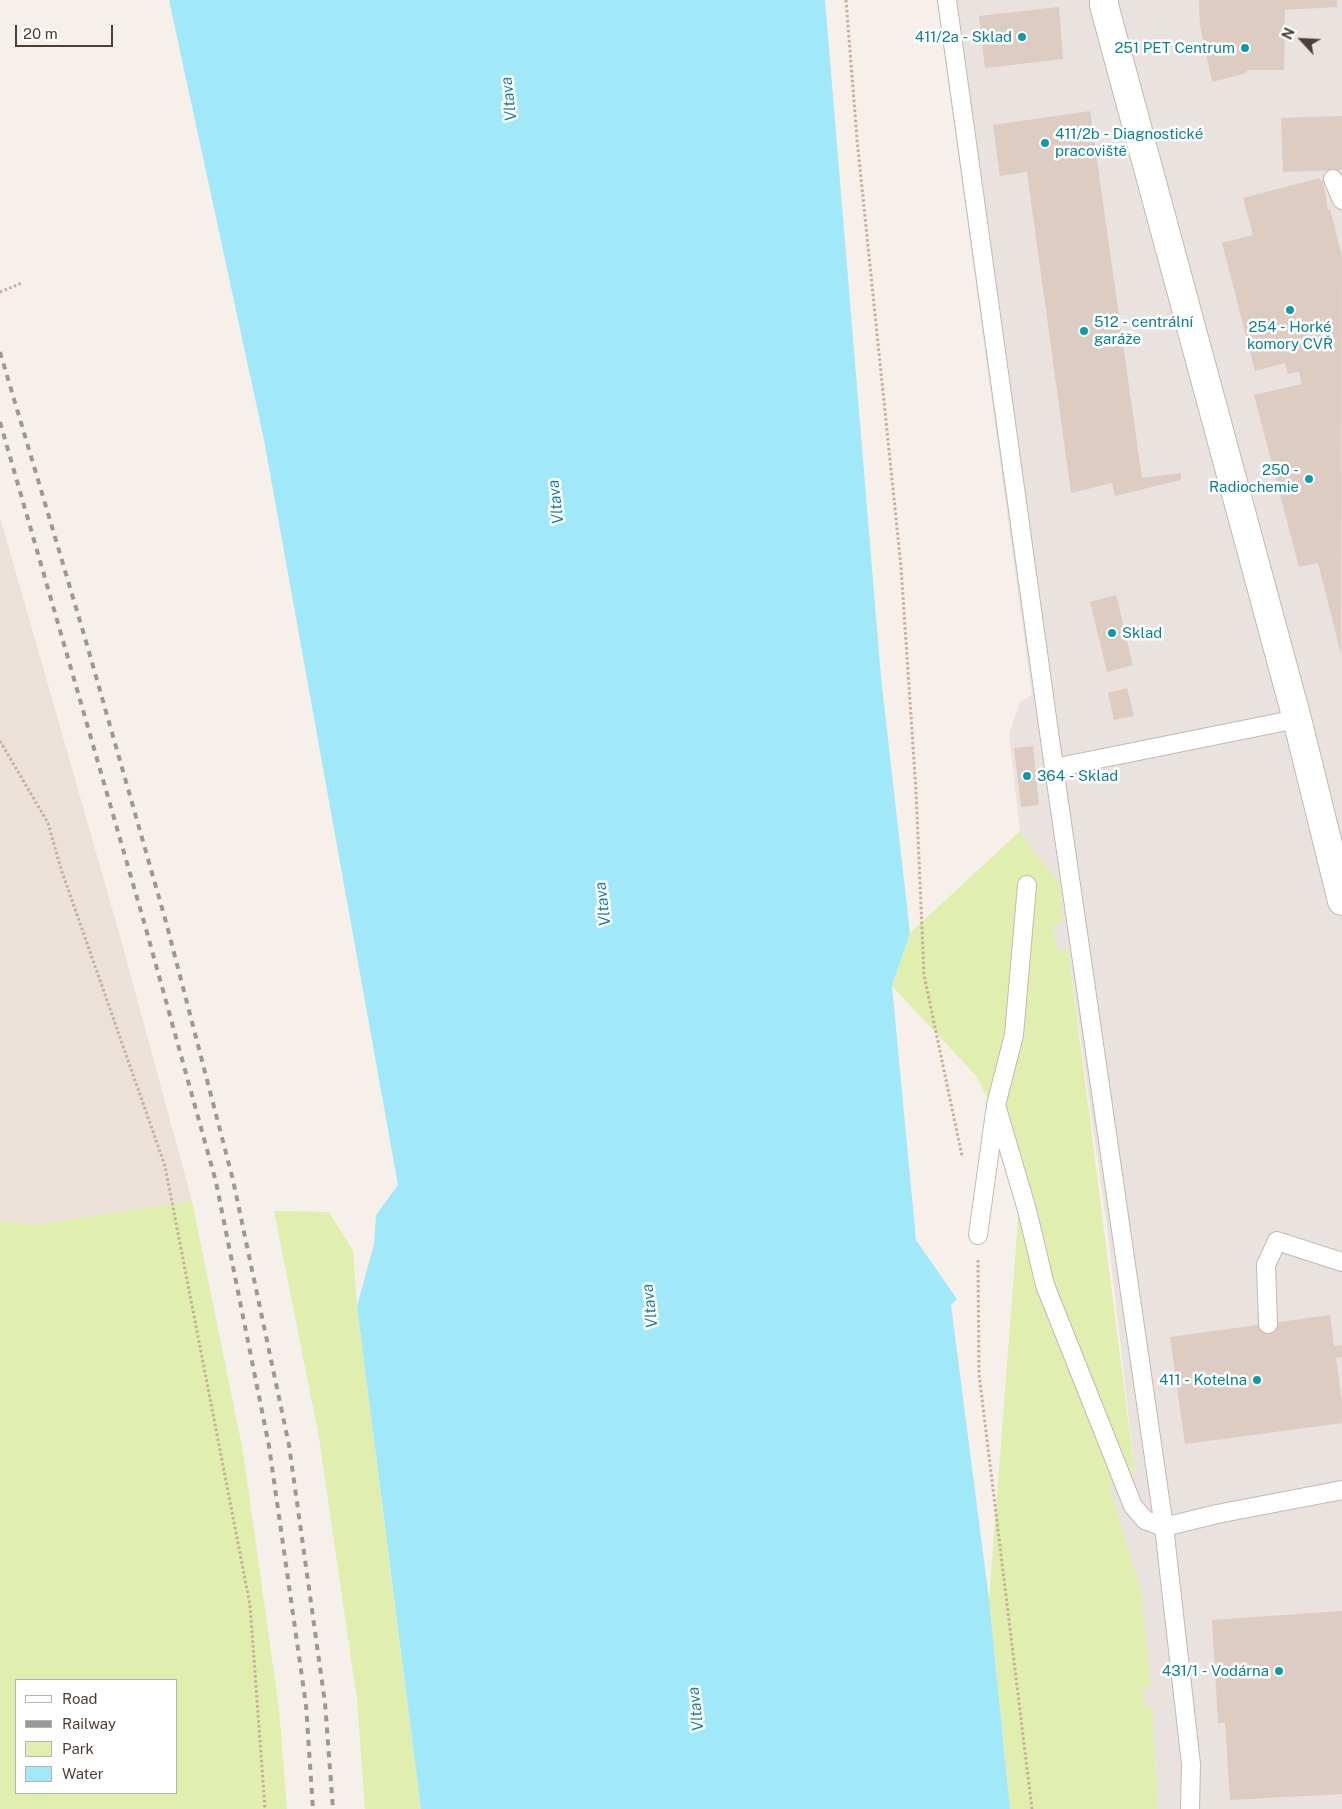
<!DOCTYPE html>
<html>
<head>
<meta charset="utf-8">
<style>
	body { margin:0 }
	#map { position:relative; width:1342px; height:1809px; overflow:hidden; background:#f7f0ea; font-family:"Public Sans",sans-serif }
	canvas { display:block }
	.legend { position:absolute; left:15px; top:1679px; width:162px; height:115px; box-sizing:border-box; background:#fff; border:1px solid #b7b2af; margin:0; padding:6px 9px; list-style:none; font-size:15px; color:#4c3f37 }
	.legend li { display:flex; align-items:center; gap:10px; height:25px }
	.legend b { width:25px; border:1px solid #b7b2af }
	.north { position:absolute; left:1277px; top:15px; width:50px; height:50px; -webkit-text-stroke:4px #fff; paint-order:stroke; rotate:295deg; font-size:14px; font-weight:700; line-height:20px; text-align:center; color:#4c3f37 }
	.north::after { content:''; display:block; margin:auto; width:18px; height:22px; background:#4c3f37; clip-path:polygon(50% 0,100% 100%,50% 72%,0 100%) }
	.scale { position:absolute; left:15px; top:25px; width:98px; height:22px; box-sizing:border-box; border:2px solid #4c3f37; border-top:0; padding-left:6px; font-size:15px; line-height:18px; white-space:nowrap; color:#4c3f37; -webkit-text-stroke:4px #fff; paint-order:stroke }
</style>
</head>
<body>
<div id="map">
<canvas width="1342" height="1809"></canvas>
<ul class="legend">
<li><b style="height:6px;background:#fff"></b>Road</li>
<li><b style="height:6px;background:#999"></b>Railway</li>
<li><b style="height:14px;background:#e0efaf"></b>Park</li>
<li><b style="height:14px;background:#a1e9f9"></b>Water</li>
</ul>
<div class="north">N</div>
<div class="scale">20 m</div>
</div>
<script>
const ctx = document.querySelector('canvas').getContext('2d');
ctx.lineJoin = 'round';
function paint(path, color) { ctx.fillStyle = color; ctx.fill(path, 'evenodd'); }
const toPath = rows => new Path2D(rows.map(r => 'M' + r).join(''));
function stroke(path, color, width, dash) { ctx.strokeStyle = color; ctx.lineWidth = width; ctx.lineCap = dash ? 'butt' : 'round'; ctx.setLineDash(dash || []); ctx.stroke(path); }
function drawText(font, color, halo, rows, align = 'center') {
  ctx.font = font + ' "Public Sans",sans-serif'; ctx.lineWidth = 5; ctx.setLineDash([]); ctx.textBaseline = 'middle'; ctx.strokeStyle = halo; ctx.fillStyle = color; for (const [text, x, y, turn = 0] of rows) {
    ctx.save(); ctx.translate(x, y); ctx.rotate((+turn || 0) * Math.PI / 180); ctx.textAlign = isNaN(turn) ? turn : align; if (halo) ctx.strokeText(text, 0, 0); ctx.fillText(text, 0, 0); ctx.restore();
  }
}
const residential = toPath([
	[0,517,120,936,192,1201,33,1225,0,1220]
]);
const industrial = toPath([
	[937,0,1342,0,1342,1809,1158,1809,1152,1706,1144,1707,1143,1687,1150,1686,1141,1592,1109,1484,1135,1473,1108,1234,1068,949,1057,950,1053,925,1063,923,1058,880,1033,851,1020,831,1009,734,1020,702,1032,695]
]);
const green = toPath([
	[1020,831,1033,851,1059,882,1063,923,1053,925,1057,950,1068,948,1135,1473,1109,1484,1141,1592,1151,1686,1143,1687,1144,1706,1152,1706,1158,1809,1010,1809,989,1599,1022,1168,977,1077,892,986,910,933],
	[192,1201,243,1451,279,1709,287,1809,0,1809,0,1220,33,1225],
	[16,1680,176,1680,176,1793,16,1793],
	[274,1211,329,1212,353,1251,357,1306,421,1809,365,1809,357,1700,319,1438]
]);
const water = toPath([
	[169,0,825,0,881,677,910,933,892,986,916,1240,957,1299,951,1305,989,1599,1010,1809,421,1809,357,1306,374,1244,376,1215,398,1185,264,440]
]);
const building = toPath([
	[1199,0,1337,0,1337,7,1285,10,1284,70,1247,70,1247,73,1212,82,1200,25],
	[1059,7,1063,59,985,68,979,16],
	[1090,111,1142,478,1181,473,1181,480,1115,496,1112,483,1071,493,1027,172,1000,176,993,125],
	[1342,116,1342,170,1283,172,1281,118],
	[1320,178,1320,181,1323,180,1328,210,1330,209,1342,256,1341,654,1318,563,1299,567,1254,395,1302,384,1299,372,1288,374,1285,363,1255,371,1222,243,1253,235,1243,198],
	[1116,595,1133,665,1107,672,1090,602],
	[1127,688,1134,716,1114,720,1108,693],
	[1033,746,1039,805,1021,807,1014,748],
	[1330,1315,1334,1346,1342,1345,1342,1357,1336,1358,1342,1402,1342,1423,1185,1444,1170,1337],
	[1342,1611,1342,1794,1230,1800,1225,1723,1218,1723,1212,1620]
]);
const path = toPath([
	[846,0,857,139,901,567,916,791,924,975,962,1156],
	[0,292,22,283],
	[0,741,48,823,61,869,165,1166,250,1605,265,1809],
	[978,1260,979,1374,1032,1809]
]);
const lane = toPath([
	[947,0,1054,768,1164,1527,1191,1764,1190,1809],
	[1333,179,1342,200],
	[1054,768,1297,719],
	[1027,885,1014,1035,996,1105,1027,1210,1045,1285,1133,1506,1145,1520,1164,1527,1217,1514,1342,1490],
	[978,1235,995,1112],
	[1268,1324,1266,1265,1277,1241,1342,1262]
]);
const street = toPath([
	[1104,0,1104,5,1297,719,1342,901]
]);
const rail = toPath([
	[0,352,85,638,166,922,233,1180,289,1445,325,1703,333,1809],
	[0,422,146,929,216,1182,269,1446,306,1705,313,1809]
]);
const markers = [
	[1022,37,5,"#0f9aa8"],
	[1245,48,5,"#0f9aa8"],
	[1045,143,5,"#0f9aa8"],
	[1290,310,5,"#0f9aa8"],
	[1084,331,5,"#0f9aa8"],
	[1309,479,5,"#0f9aa8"],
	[1112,633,5,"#0f9aa8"],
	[1027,776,5,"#0f9aa8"],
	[1257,1380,5,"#0f9aa8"],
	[1279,1671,5,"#0f9aa8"]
];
const cultureNames = [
	["411/2a - Sklad",1012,37],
	["251 PET Centrum",1235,48],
	["411/2b - Diagnostické",1055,134,"left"],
	["pracoviště",1055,151,"left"],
	["512 - centrální",1094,322,"left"],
	["garáže",1094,339,"left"],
	["254 - Horké",1290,327,"center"],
	["komory CVŘ",1290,344,"center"],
	["250 -",1299,470],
	["Radiochemie",1299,487],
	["Sklad",1122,633,"left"],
	["364 - Sklad",1037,776,"left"],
	["411 - Kotelna",1247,1380],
	["431/1 - Vodárna",1269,1671]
];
const waterNames = [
	["Vltava",509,99,-97],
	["Vltava",556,502,-97],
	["Vltava",603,904,-97],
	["Vltava",650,1306,-97],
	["Vltava",696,1709,-97]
];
paint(residential, '#ebe1d8');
paint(industrial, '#e9e2df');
paint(green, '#e0efaf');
paint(water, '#a1e9f9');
paint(building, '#ddccc1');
stroke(lane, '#c7b8ae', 20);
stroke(street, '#c7b8ae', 30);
stroke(path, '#c7ad9b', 3, [2.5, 2.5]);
stroke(lane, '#fff', 18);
stroke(street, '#fff', 28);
stroke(rail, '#999', 4, [6, 6]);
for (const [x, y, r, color] of markers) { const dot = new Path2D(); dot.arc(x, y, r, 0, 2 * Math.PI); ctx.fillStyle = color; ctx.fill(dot); stroke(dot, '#fff', 2); }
drawText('15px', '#0d838f', '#fff', cultureNames, 'right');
drawText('italic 16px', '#1e8099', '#fff', waterNames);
</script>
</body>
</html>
